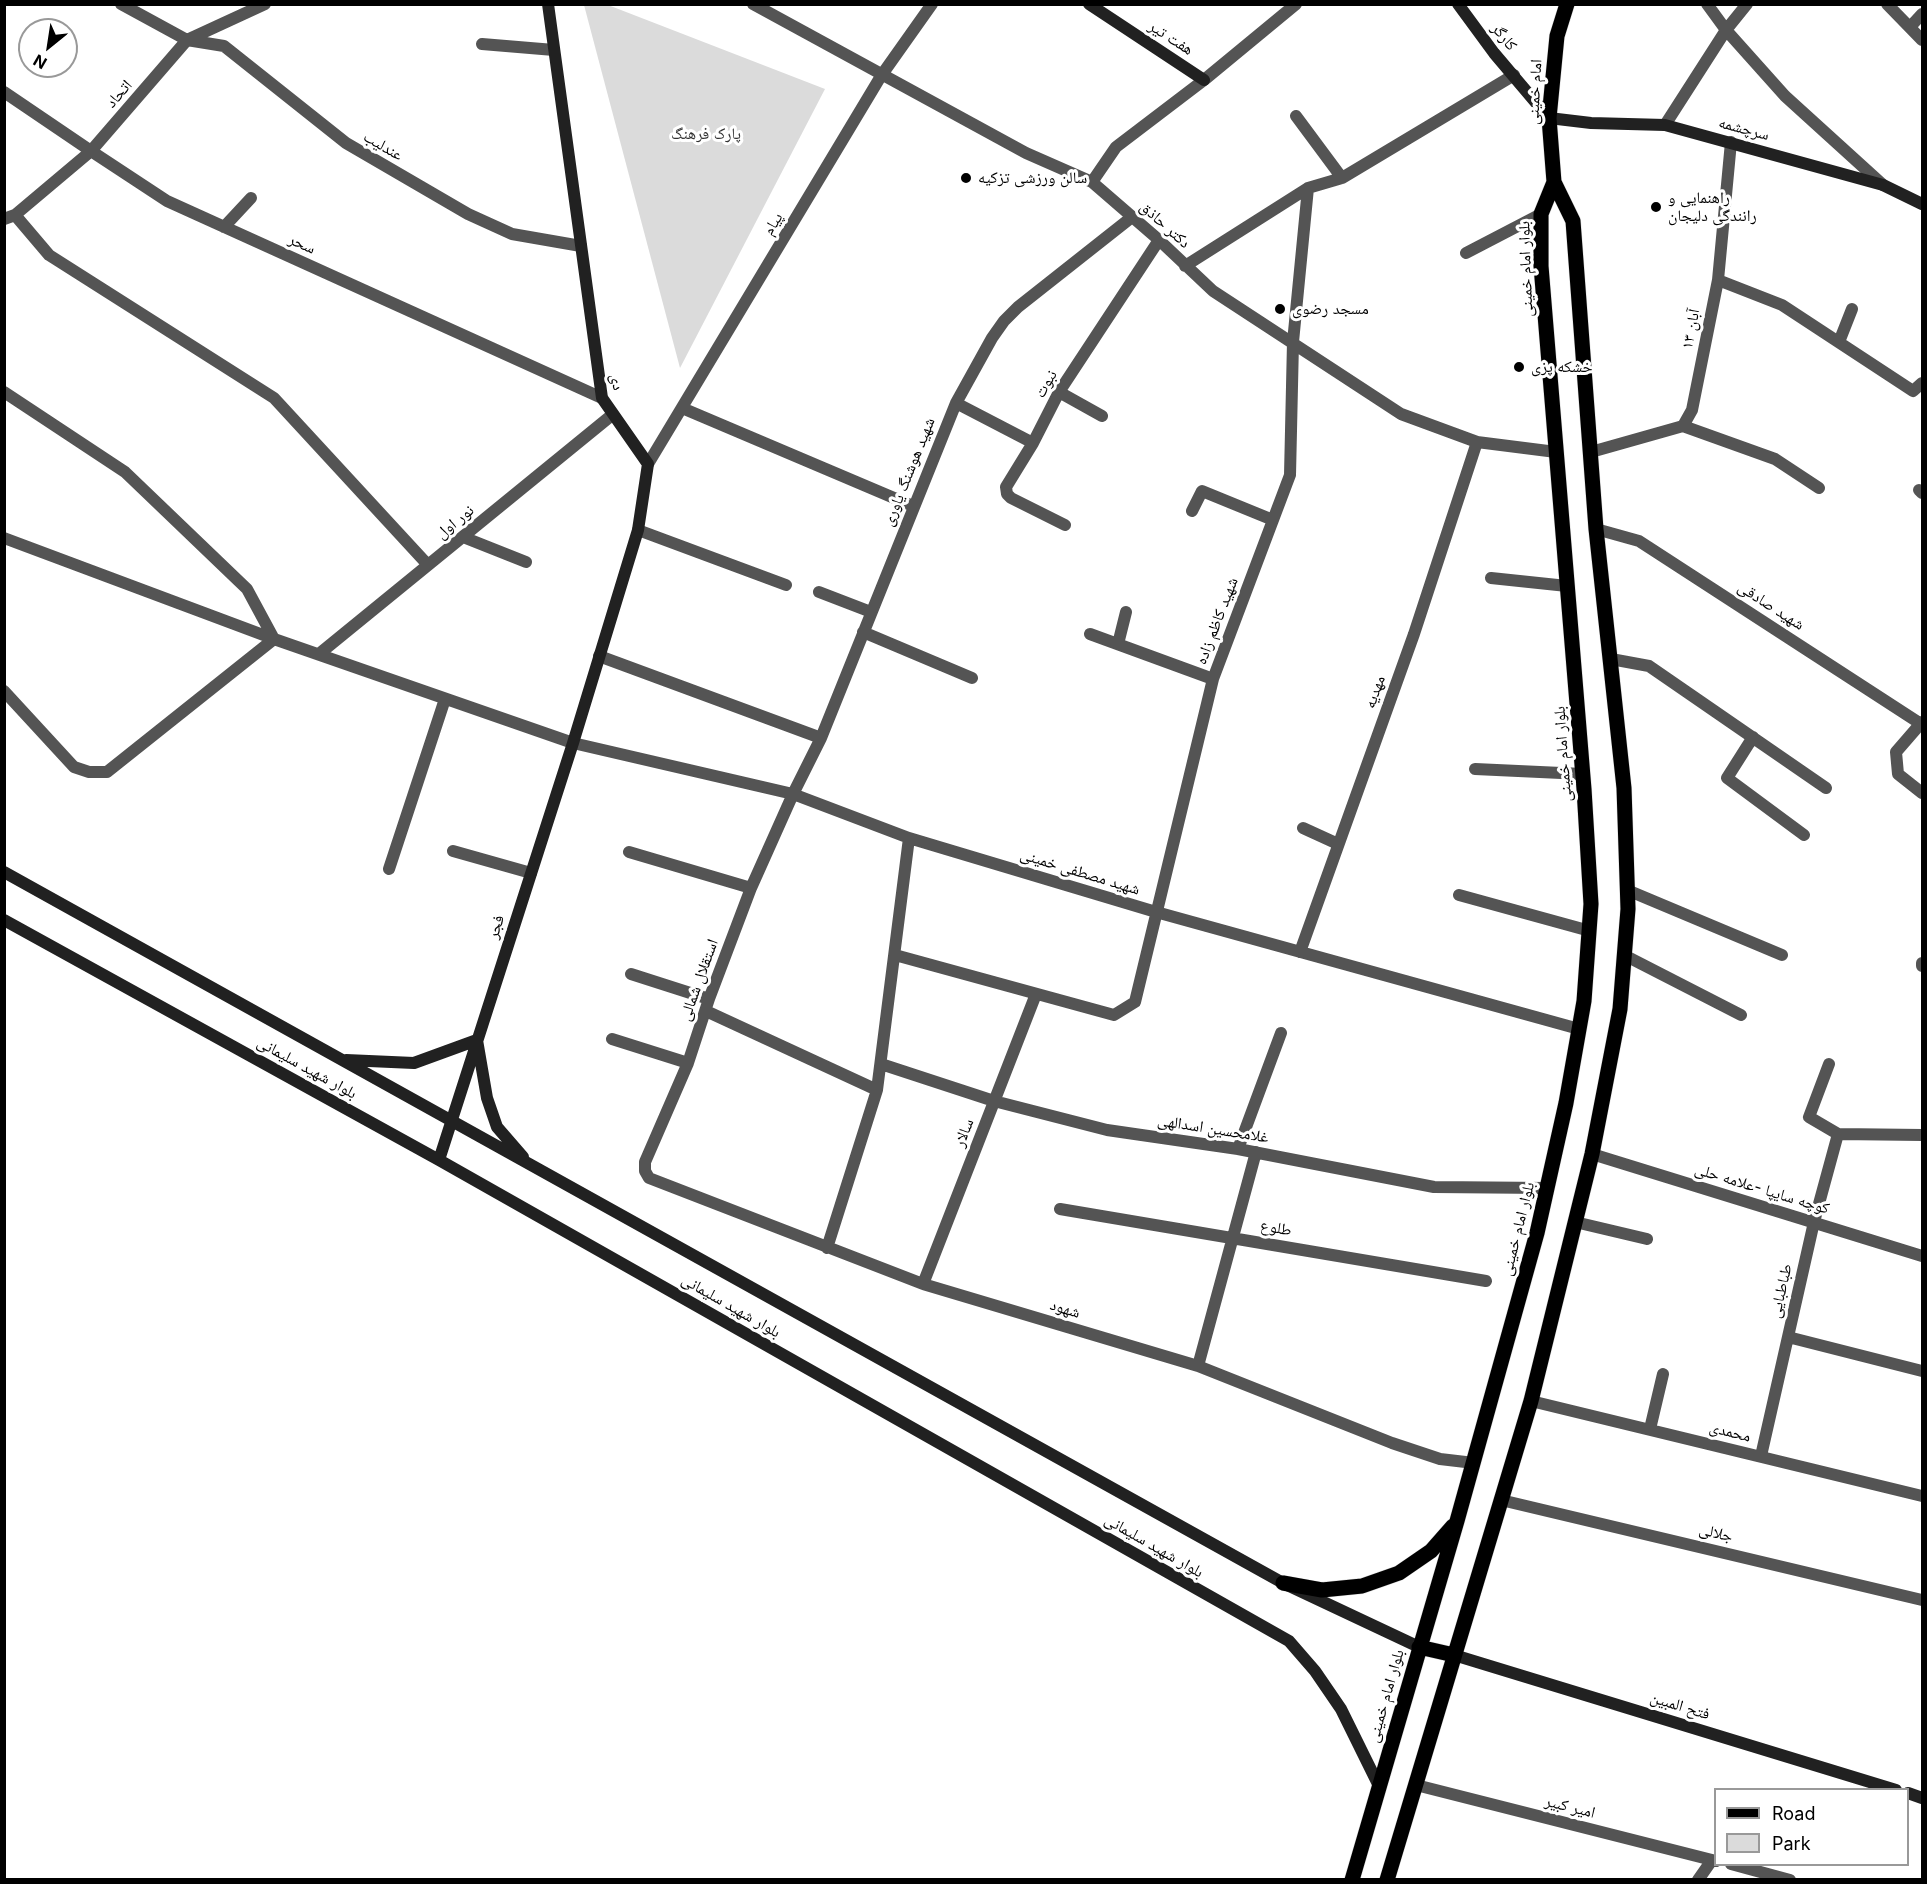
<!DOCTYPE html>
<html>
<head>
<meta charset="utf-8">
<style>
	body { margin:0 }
	#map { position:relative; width:1927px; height:1884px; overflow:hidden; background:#fff; font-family:Inter,sans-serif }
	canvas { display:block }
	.frame { position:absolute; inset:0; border:6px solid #000; pointer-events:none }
	.legend { position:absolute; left:1714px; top:1788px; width:195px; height:78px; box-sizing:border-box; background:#fff; border:2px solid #999; margin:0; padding:8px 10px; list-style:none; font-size:18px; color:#000 }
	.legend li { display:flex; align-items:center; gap:12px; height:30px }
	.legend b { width:30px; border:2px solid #999 }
	.north { position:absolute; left:18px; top:18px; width:60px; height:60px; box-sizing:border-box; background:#fff; border:2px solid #999; border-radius:50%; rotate:210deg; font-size:16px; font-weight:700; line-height:24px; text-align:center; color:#000 }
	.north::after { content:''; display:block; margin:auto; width:21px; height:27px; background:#000; clip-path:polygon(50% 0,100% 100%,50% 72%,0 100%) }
</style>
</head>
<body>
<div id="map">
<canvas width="1927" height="1884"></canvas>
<div class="frame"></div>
<ul class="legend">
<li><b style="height:8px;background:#000"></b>Road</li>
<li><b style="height:16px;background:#dbdbdb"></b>Park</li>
</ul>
<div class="north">N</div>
</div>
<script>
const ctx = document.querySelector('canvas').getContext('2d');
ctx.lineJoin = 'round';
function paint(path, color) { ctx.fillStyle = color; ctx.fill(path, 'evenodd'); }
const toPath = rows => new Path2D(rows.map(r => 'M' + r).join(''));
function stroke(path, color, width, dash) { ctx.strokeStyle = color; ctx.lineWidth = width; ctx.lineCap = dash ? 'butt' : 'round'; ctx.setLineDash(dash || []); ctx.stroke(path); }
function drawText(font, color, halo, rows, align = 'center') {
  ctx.font = font + ' Inter,"Noto Naskh Arabic",sans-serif'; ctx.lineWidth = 6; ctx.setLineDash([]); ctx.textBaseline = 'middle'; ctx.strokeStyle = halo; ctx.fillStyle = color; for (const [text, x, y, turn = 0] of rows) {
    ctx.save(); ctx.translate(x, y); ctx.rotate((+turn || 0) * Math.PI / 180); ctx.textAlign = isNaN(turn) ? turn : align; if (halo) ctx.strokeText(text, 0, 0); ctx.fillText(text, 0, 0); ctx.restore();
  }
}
const green = toPath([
	[584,5,608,5,825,89,680,368]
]);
const street = toPath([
	[121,4,187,40,224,46,346,143,468,214,512,234,581,246],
	[753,4,1026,153,1092,182,1159,240,1213,291,1401,414,1477,442,1556,452],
	[1707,4,1726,30,1785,96,1883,185],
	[1887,4,1922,40],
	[1910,27,1922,14],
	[482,44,554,50],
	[4,92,91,151,167,201,602,398],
	[1296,116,1342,178],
	[1665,125,1726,30,1747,4],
	[1092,182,1116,147,1204,80,1296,4],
	[15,215,49,255,274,398,428,565],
	[1132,217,1018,307,1004,321,992,338,956,403,821,738,793,794,751,888,709,999,688,1063,645,1162,645,1171,649,1178,923,1284,1198,1366,1392,1443,1440,1459,1474,1463],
	[4,219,15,215,91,151,187,40,265,4],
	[224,227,251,198],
	[1466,253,1541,214],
	[1185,266,1308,188,1342,178,1514,75],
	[1718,280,1782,305,1913,391,1922,383],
	[1839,342,1852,309],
	[4,392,125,472,247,589,274,639],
	[1059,392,1102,416],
	[956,403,1033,443],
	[682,408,913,506],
	[1683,426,1775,459,1819,488],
	[1591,452,1683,426,1692,410,1718,280,1731,142],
	[648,464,881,76,932,4],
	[1919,490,1922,493],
	[1192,511,1202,491,1273,520],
	[1065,525,1011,498,1007,494,1006,487,1033,443,1059,392,1159,240],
	[1596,529,1639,541,1921,724],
	[638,530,786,585],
	[463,537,526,562],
	[4,538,274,639,573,743,793,794,909,838,1156,912,1579,1029],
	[1491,578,1567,586],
	[819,592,871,612],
	[863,632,972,678],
	[1090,634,1213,679],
	[1118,644,1126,612],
	[319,654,612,415],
	[599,656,821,738],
	[1611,659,1649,666,1826,788],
	[4,691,74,767,89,772,107,772,274,639],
	[1922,722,1896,752,1898,774,1922,793],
	[1753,737,1727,778,1804,835],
	[1475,769,1583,774],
	[1303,828,1338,844],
	[453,851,531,873],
	[629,852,751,888],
	[389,869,445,699],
	[1627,890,1782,955],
	[1459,895,1590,931],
	[1300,952,1414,634,1477,442],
	[895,955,1114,1015,1135,1002,1213,679,1290,475,1293,342,1308,188],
	[1624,955,1741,1015],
	[1922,963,1922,966],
	[631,974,709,999],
	[706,1011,877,1090],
	[612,1039,688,1063],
	[881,1064,994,1101,1107,1130,1238,1149,1434,1187,1547,1188],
	[1829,1064,1809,1117,1838,1134,1922,1135],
	[1238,1149,1281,1033],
	[1592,1154,1922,1256],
	[1060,1209,1486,1281],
	[1575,1222,1647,1239],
	[827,1248,877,1090,909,838],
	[923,1284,1036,994],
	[1788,1337,1922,1371],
	[1198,1366,1256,1152],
	[1531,1401,1922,1496],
	[1650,1429,1663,1374],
	[1761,1456,1814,1222,1838,1134],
	[1501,1500,1922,1600],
	[1416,1785,1716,1861],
	[1731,1864,1790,1880],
	[1698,1880,1712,1860]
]);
const secondary = toPath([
	[1089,4,1204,80],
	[1458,4,1494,53,1549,118,1591,123,1665,125,1883,185,1922,204],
	[4,872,1283,1583,1419,1647],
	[4,920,439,1160,1289,1641,1315,1671,1341,1709,1379,1786],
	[346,1060,414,1063,477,1040,487,1098,497,1127,523,1157],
	[439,1160,573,743,638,530,648,464,602,398,548,4],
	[1454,1655,1896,1790],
	[1908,1793,1922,1798]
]);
const primary = toPath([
	[1283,1583,1322,1590,1362,1586,1399,1573,1431,1551,1453,1526],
	[1419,1647,1454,1655],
	[1352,1880,1457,1521,1537,1233,1566,1103,1584,1001,1591,904,1584,789,1541,266,1541,214,1554,182],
	[1387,1880,1531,1401,1592,1154,1620,1009,1628,909,1624,788,1596,529,1573,221,1554,182,1549,118,1557,36,1567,4]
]);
const markers = [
	[966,178,6,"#000"],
	[1656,207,6,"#000"],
	[1280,309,6,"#000"],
	[1519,367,6,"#000"]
];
const streetNames = [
	["کارگر",1504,37,51],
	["هفت تیر",1171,38,33],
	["امام خمینی",1535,92,-87],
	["اتحاد",119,94,-49],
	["سرچشمه",1744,129,15],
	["عندلیب",383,146,30],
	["پیام",773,224,-59],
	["دکتر حاذق",1165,225,42],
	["سحر",302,244,24],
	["بلوار امام خمینی",1526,269,-92],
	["۱۳ آبان",1691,329,-79],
	["دی",617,382,80],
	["نبوت",1046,384,-60],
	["شهید هوشنگ یاوری",909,472,-68],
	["نور اول",455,522,-39],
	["شهید صادقی",1771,606,33],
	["شهید کاظم زاده",1217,621,-69],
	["مهدیه",1375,692,-70],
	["بلوار امام خمینی",1563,754,-94],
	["شهید مصطفی خمینی",1080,872,17],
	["فجر",496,927,-72],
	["استقلال شمالی",699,980,-70],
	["بلوار شهید سلیمانی",307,1068,29],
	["غلامحسین اسدالهی",1213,1129,9],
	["سالار",964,1133,-69],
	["کوچه سایپا -علامه حلی",1762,1189,17],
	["طلوع",1276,1228,10],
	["بلوار امام خمینی",1518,1229,-76],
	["طباطبایی",1781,1291,-77],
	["بلوار شهید سلیمانی",731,1306,30],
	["شهود",1065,1309,17],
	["محمدی",1730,1432,14],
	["جلالی",1716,1533,14],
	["بلوار شهید سلیمانی",1154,1546,30],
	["بلوار امام خمینی",1386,1696,-74],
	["فتح المبین",1680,1706,17],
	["امیر کبیر",1570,1807,14]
];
const parkNames = [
	["پارک فرهنگ",706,134]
];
const poiNames = [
	["سالن ورزشی تزکیه",978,178],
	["راهنمایی و",1668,198],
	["رانندگی دلیجان",1668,216],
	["مسجد رضوی",1292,309],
	["خشکه پزی",1531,367]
];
paint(green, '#dbdbdb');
stroke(primary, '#dbdbdb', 16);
stroke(street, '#545454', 12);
stroke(secondary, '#212121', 12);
stroke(primary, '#000', 15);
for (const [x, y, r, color] of markers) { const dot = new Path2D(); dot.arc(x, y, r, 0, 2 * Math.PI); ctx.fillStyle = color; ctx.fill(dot); stroke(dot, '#fff', 2); }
drawText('16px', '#000', '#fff', streetNames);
drawText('16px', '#323232', '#fff', parkNames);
drawText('16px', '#000', '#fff', poiNames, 'left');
</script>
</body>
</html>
